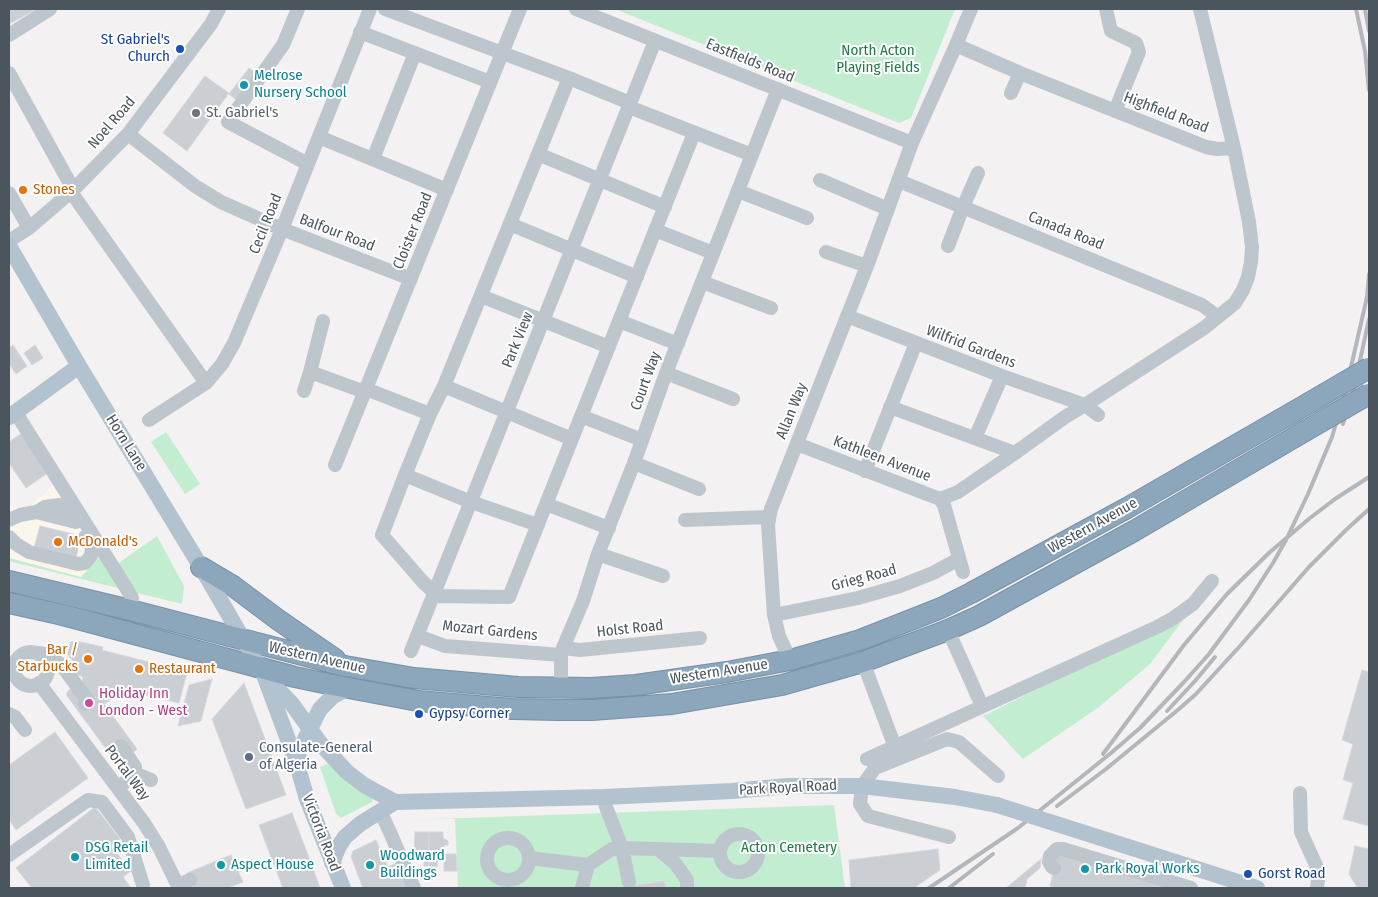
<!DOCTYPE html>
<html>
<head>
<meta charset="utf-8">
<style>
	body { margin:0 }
	#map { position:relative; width:1378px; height:897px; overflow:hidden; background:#f3f1f1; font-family:"Fira Sans Condensed",sans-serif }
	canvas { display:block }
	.frame { position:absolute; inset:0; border:10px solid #4a555d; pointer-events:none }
</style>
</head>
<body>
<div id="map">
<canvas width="1378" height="897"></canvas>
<div class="frame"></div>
</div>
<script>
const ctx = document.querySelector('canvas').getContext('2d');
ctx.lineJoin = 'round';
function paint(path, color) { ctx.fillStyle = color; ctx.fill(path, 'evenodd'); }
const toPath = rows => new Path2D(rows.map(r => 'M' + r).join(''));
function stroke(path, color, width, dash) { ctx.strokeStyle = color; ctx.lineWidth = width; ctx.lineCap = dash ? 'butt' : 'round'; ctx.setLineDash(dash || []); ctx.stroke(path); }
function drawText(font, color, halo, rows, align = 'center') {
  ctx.font = font + ' "Fira Sans Condensed",sans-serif'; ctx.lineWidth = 4; ctx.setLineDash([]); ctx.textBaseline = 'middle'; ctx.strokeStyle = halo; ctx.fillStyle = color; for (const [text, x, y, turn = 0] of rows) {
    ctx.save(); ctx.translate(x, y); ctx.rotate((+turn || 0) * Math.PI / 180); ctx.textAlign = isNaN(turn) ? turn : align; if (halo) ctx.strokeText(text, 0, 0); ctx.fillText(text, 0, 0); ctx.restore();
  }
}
const commercial = toPath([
	[56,482,101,556,81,577,9,558,9,505,19,508,32,505]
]);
const green = toPath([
	[615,9,955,9,911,118,899,123],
	[166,432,200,484,185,494,151,442],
	[157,536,184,586,182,604,9,561,9,558,81,577,101,556,113,567],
	[1186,616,1150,664,1099,707,1023,759,983,716],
	[329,763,372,795,372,802,341,818,336,814,320,767],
	[834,805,845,888,458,888,455,818,407,820]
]);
const building = toPath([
	[9,9,33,9,33,11,9,24,9,9],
	[249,68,260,76,240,103,229,94,249,68],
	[205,76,229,93,187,151,163,133,205,76],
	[13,345,27,366,16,374,9,364,9,348,13,345],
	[35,345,43,358,32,365,24,353,35,345],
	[22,433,49,472,26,488,9,463,9,442,22,433],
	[40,526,81,536,76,558,34,548,40,526],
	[76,641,103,647,102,650,187,672,179,703,118,688,111,695,113,698,104,704,137,749,118,765,67,696,67,692,71,688,81,688,83,677,76,674,78,667,68,655,69,646,71,642,76,641],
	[1362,670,1369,672,1369,826,1343,819,1353,783,1343,780,1353,744,1342,740,1362,670],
	[212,679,201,721,178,726,189,685,212,679],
	[244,683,286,795,246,809,212,719,244,683],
	[55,732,88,778,16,830,9,819,9,765,55,732],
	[95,807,120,839,111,846,131,871,123,877,131,888,32,888,16,868,95,807],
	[292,813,311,863,320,888,283,888,266,844,259,825,292,813],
	[415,832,429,832,429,866,424,866,424,856,414,856,415,832],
	[429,832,443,832,443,838,448,841,448,845,444,845,444,854,456,854,457,871,444,871,444,856,438,856,437,867,429,866,429,832],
	[376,840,388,867,399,862,409,888,363,888,351,857,353,851,376,840],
	[1355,846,1369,849,1369,888,1357,887,1349,874,1355,846],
	[938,849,940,870,914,888,851,888,849,860,938,849],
	[1058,852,1179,888,1057,888,1050,886,1058,852],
	[231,855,243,882,227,888,194,888,187,873,231,855],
	[1041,859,1040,868,1027,879,1025,888,1006,888,1041,859],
	[664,881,666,888,621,888,664,881]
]);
const minor = toPath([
	[298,9,283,45,228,122,308,164],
	[385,9,569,78],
	[576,9,912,143],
	[1106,9,1111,31,1136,43,1139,52,1115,111],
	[360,32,490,82],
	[9,35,50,9],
	[956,45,1020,73,1206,147,1217,149,1234,148,1200,9],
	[9,73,73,189],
	[1011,93,1020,73],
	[629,107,752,155],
	[128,134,195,186,221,202,282,229,411,279],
	[319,137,447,190],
	[538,154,665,207],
	[373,159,415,53],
	[820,180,888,209],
	[899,181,1202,305,1218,317],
	[738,191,807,218],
	[71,192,206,383],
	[9,193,29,228],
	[510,224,637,277],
	[655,230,713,253],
	[9,241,29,228,71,192,128,134,211,24,219,9],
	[948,246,963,207,978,173],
	[826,252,867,266],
	[702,282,771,308],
	[481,296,609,347],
	[847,316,1002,376,1085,405,1098,415],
	[323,321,310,372,365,392],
	[619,321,678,344],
	[666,373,733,399],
	[444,386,572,439],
	[366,389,430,414],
	[304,391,310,372],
	[890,407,1015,453],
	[16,411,21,421,125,586,132,598,130,610],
	[581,416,642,440],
	[149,420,206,383,222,364,234,343,282,229,370,9],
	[975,438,1002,376],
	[797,444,940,499,944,505,963,572],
	[634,463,699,489],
	[335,465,520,9],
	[865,471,916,343],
	[405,475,471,502,538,525],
	[940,499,958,492,1015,453,1065,417,1085,405,1204,328,1235,303,1243,290,1248,277,1251,262,1252,247,1249,222,1234,148],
	[546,504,609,528],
	[36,512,76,522],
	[9,520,20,515,36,512,45,507,59,505,67,509,74,518],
	[685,520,769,517],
	[9,537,16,544,29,552,78,564,85,563,91,556,92,547,85,537],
	[598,554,663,576],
	[434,592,423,582,382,535,405,475,430,414,444,386,569,78,630,103],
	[433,596,509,597,694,133],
	[774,615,858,598,900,586,933,573,959,559],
	[948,630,982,706],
	[418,636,445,646,561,655],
	[563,648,580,650,700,638],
	[411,651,655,41],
	'14 669a17 17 0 1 1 34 0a17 17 0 1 1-34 0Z',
	[40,653,45,654,54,659,63,667,88,701,85,704],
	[790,660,779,636,774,615,768,525,771,509,867,266,912,143,956,45,971,9],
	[863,662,895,747],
	[39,683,144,823,159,847,179,888],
	[561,688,561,655,563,648,583,601,598,554,634,463,666,373,778,89],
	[9,714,15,717,25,730],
	[867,759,1157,627,1172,619,1193,604,1212,581],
	[134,773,151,780],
	[118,788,131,777,134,773,135,767,121,746],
	[1300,793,1301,832,1319,872,1317,888],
	[604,797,606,807,622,848,629,882],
	[380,811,389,830,414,888],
	'720 853a19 19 0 1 1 38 0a19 19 0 1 1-38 0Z',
	[949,837,868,816,860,804,862,786,875,768,947,739,959,742,998,776],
	'487 859a21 21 0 1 1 42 0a21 21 0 1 1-42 0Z',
	[658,849,720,851],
	[9,855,88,800,102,802,128,837,143,885],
	[529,858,588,865],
	[1054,868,1052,867,1049,862,1050,856,1057,849,1063,849,1191,888],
	[178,885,190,880],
	[582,888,588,865,612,849,622,848,658,849,675,863,687,880,687,888]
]);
const major = toPath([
	[9,246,79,366,201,567,264,675,296,761,307,799,343,888],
	[9,417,79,366],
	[269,680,292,704,320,743,347,772,364,785,395,802],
	[296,761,301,747,320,709,333,696,349,688],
	[1110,841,1257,888],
	[332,863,339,846,345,837,360,824,395,802,604,797,732,791,788,786,862,786,955,797,997,805]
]);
const highway = toPath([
	[201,567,233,586,277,619,335,659],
	[9,581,130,610,345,666,414,678,518,687,591,688,636,685,727,672,790,660,860,640,941,608,971,593,1127,508,1309,403],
	[9,603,63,615,295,677,333,685,418,701,512,709,558,710,592,710,672,704,782,685,863,662,948,630,979,616,1134,531,1305,431]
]);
const rail = toPath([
	[1356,9,1365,51,1369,90],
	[1365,9,1369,31],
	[1343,424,1354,388,1369,319],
	[1167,711,1195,681,1215,657],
	[1103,754,1184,645,1227,594,1270,552,1310,518,1335,499,1369,477],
	[1057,806,1106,769,1179,709,1196,694,1240,646,1309,567,1346,530,1369,509],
	[929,888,1018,828,1111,753,1140,728,1184,682,1209,654,1249,600,1273,563,1286,540,1308,494,1332,437,1346,389,1367,297,1369,274],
	[949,888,993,854]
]);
const majorBridge = toPath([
	[997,805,1110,841]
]);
const highwayBridge = toPath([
	[1309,403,1369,368],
	[1305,431,1369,394]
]);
const markers = [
	[180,49,5,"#1a4fb4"],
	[244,85,5,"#0f9aa8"],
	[196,113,5,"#6b7280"],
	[23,190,5,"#e8710a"],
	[58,542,5,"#e8710a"],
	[88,659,5,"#e8710a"],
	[139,669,5,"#e8710a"],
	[89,703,5,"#d1479c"],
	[419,714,5,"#1a4fb4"],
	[249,757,5,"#5c6f8a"],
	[75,857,5,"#0f9aa8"],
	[221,865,5,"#0f9aa8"],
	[370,865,5,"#0f9aa8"],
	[1085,869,5,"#0f9aa8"],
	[1248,874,5,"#1a4fb4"]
];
const transitNames = [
	["St Gabriel's",170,40,"right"],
	["Church",170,57,"right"],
	["Gypsy Corner",429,714],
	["Gorst Road",1258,874]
];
const parkNames = [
	["North Acton",878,51],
	["Playing Fields",878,68],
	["Acton Cemetery",789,848]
];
const streetNames = [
	["Eastfields Road",750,61,22],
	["Highfield Road",1166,113,21],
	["Noel Road",112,123,-49],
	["Cecil Road",266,224,-68],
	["Cloister Road",413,231,-68],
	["Canada Road",1066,231,22],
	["Balfour Road",337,233,21],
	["Park View",518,340,-68],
	["Wilfrid Gardens",971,347,21],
	["Court Way",646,381,-70],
	["Allan Way",792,411,-68],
	["Horn Lane",126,443,58],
	["Kathleen Avenue",882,459,21],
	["Western Avenue",1093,526,-29],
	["Grieg Road",864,578,-15],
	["Holst Road",630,629,-6],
	["Mozart Gardens",490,631,6],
	["Western Avenue",317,658,13],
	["Western Avenue",719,672,-9],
	["Portal Way",127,773,53],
	["Park Royal Road",788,788,-3],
	["Victoria Road",321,833,69]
];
const cultureNames = [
	["Melrose",254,76],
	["Nursery School",254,93],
	["DSG Retail",85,848],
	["Limited",85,865],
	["Woodward",380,856],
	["Buildings",380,873],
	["Aspect House",231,865],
	["Park Royal Works",1095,869]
];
const worshipNames = [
	["St. Gabriel's",206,113]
];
const foodNames = [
	["Stones",33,190],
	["McDonald's",68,542],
	["Bar /",78,650,"right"],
	["Starbucks",78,667,"right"],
	["Restaurant",149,669]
];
const hotelNames = [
	["Holiday Inn",99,694],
	["London - West",99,711]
];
const serviceNames = [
	["Consulate-General",259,748],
	["of Algeria",259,765]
];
paint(commercial, '#fbf6ec');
paint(green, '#c3edd0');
paint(building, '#cbced3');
stroke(building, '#d5d7dc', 1);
stroke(highway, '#7791a8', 22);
stroke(minor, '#bdc6cc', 14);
stroke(major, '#b2c2ce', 16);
stroke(highway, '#8ca6bc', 20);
stroke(rail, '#b3b6bb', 4);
stroke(highwayBridge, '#7791a8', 22, []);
stroke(majorBridge, '#b2c2ce', 16);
stroke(highwayBridge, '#8ca6bc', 20);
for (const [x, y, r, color] of markers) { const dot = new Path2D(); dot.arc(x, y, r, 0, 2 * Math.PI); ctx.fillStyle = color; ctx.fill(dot); stroke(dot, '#fff', 2); }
drawText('15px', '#164399', '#fff', transitNames, 'left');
drawText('15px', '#1d7c47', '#fff', parkNames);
drawText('15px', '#4a555d', '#fff', streetNames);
drawText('15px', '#0d838f', '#fff', cultureNames, 'left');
drawText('15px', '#5b616d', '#fff', worshipNames, 'left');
drawText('15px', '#c56008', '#fff', foodNames, 'left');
drawText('15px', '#b23c85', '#fff', hotelNames, 'left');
drawText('15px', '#4e5e75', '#fff', serviceNames, 'left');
</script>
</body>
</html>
